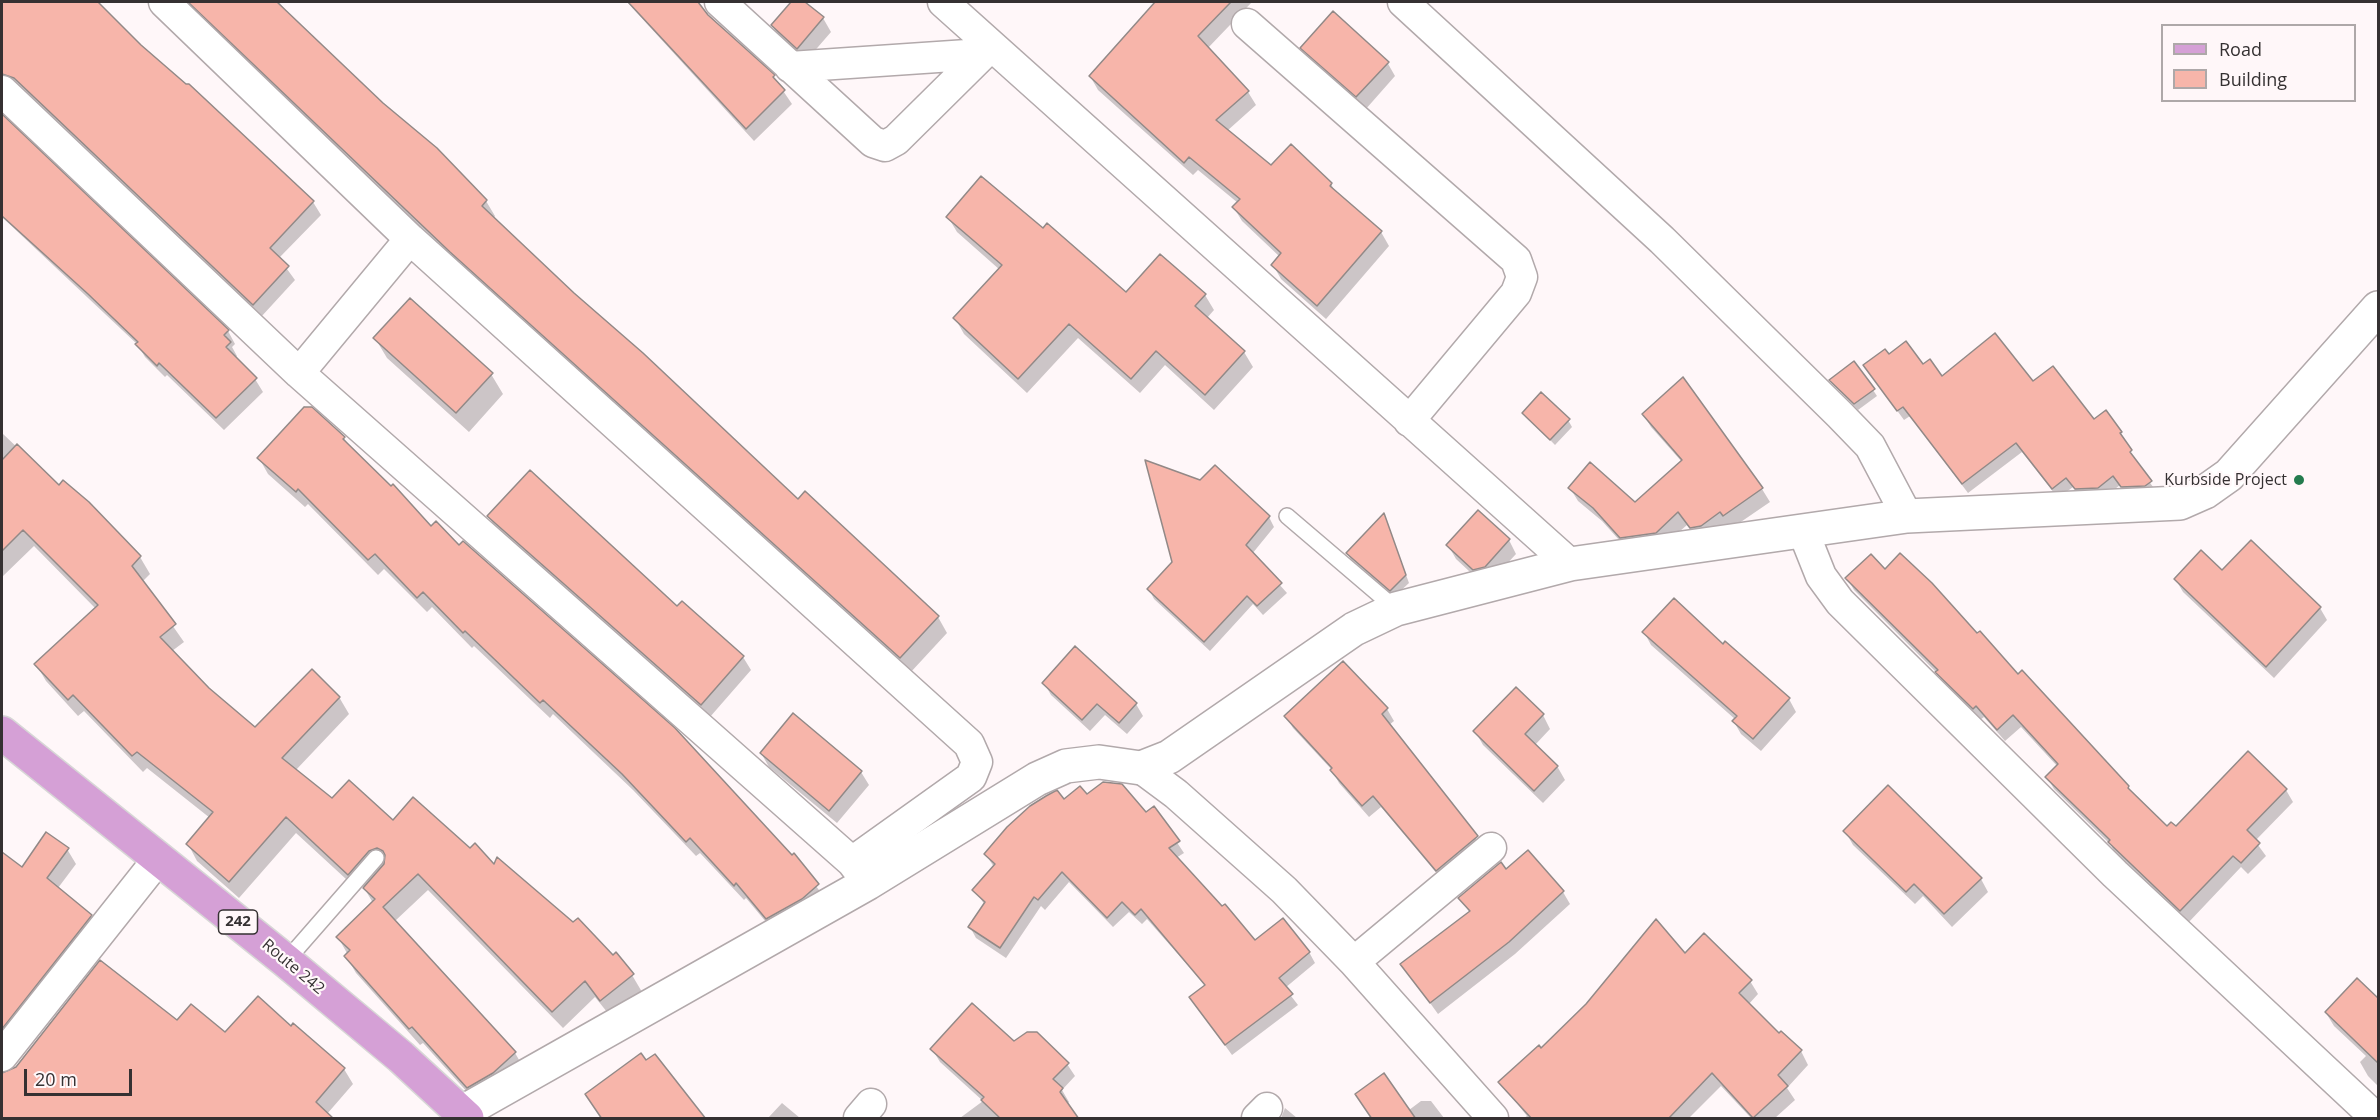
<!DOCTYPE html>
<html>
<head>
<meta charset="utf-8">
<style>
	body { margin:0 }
	#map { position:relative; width:2380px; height:1120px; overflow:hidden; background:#fff7f9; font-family:"Open Sans",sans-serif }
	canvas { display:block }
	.frame { position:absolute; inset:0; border:3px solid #353132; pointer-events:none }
	.legend { position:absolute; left:2161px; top:24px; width:195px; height:78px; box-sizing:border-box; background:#fff7f9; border:2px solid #aea8a9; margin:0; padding:8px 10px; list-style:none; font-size:18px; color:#353132 }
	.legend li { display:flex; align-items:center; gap:12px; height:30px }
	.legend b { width:30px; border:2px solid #aea8a9 }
	.scale { position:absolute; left:24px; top:1069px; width:108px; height:27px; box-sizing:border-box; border:3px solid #353132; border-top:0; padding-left:8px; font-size:18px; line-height:21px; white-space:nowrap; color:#353132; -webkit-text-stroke:4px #fff7f9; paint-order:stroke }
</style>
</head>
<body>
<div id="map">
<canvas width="2380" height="1120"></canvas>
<div class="frame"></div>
<ul class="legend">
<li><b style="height:8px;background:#d5a0d6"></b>Road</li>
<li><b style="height:16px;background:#f7b5aa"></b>Building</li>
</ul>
<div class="scale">20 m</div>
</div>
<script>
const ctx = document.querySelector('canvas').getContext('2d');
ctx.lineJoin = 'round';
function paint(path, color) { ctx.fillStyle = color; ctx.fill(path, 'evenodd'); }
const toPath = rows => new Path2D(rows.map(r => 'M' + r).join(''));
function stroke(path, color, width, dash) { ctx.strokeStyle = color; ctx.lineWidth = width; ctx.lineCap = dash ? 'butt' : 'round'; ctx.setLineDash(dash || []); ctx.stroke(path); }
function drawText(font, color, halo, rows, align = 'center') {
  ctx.font = font + ' "Open Sans",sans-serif'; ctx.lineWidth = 4.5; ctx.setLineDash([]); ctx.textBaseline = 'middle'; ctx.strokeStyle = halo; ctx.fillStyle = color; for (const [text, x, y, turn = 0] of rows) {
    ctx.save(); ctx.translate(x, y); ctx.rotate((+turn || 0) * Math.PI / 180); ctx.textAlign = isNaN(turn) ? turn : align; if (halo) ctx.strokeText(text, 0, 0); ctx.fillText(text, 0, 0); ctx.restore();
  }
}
const shadow = toPath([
	[2,2,89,2,103,16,189,86,313,202,321,215,279,258,295,280,261,317,2,89],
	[176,2,279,2,293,19,486,201,495,216,493,219,798,501,806,493,938,617,947,633,910,673,461,268],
	[627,2,695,2,773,76,792,104,754,141],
	[793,2,803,2,823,18,831,32,805,62,780,39,772,25],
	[1157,2,1252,2,1207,49,1248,92,1256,105,1227,131,1271,167,1331,184,1336,193,1381,232,1389,246,1326,319,1281,279,1273,265,1280,257,1242,221,1234,208,1238,203,1198,170,1193,175,1098,90,1090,76],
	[1302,48,1387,62,1395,76,1365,110,1310,61],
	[2,116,228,331,235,344,232,347,237,356,235,358,255,379,263,392,224,430,167,375,165,377,145,357,138,345,2,217],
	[948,217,1043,230,1126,294,1205,295,1214,310,1207,318,1244,352,1253,367,1214,410,1165,365,1140,393,1078,338,1027,393,964,334,955,318,1000,270,957,232],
	[375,338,491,374,503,394,469,432,387,358],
	[1889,356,1923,366,1942,378,2033,383,2094,421,2121,433,2135,462,2156,491,2128,497,2120,485,2104,498,2082,499,2073,487,2058,498,2022,452,1968,493,1910,416,1904,420,1871,375],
	[1830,380,1873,390,1877,396,1858,410],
	[1524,413,1568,420,1572,427,1555,445],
	[1643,414,1762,489,1770,502,1732,528,1729,524,1708,539,1699,541,1687,525,1663,546,1629,551,1602,521,1578,501,1570,488,1635,504,1682,462,1651,427],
	[2,433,59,487,88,503,140,557,150,574,142,582,184,642,172,651,208,689,255,729,339,697,349,714,295,771,332,800,470,850,632,975,642,992,611,1017,595,997,563,1028,428,890,395,921,515,1053,525,1070,478,1104,423,1043,420,1045,356,973,346,956,348,955,338,937,373,903,363,886,359,891,296,833,239,898,197,861,188,844,210,818,147,768,143,772,84,711,78,716,46,681,36,664,96,609,34,546,2,577],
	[344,438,350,448,431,528,459,547,792,857,794,856,827,901,776,934,746,898,744,900,700,853,696,856,633,790,553,714,550,718,474,646,472,648,432,607,427,612,384,569,378,575,308,504,305,507,268,474,259,458],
	[1384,515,1409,583,1394,597,1351,560,1347,553],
	[489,516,678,609,743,657,751,670,710,717,496,530],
	[1269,517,1274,527,1252,554,1287,593,1263,615,1253,604,1210,651,1154,599,1149,589,1174,562],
	[1509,540,1516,554,1492,580,1482,583,1456,559,1448,545],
	[1885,571,1977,635,2167,828,2176,829,2286,790,2293,802,2255,841,2266,856,2248,874,2241,867,2188,923,2116,855,2111,845,2054,789,2047,777,2058,767,2021,727,2005,741,1984,717,1980,720,1944,685,1938,674,1854,590,1847,578],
	[2222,572,2320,608,2327,620,2274,678,2183,592,2176,580],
	[1644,632,1723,646,1789,699,1796,712,1761,751,1741,734,1734,722,1736,720,1651,645],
	[1076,648,1136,704,1143,716,1127,734,1105,715,1090,731,1051,695,1044,683],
	[1387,709,1394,721,1389,725,1484,849,1444,882,1381,807,1369,817,1339,783,1332,770,1293,728,1286,716],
	[1543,715,1550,729,1535,745,1557,766,1565,780,1543,803,1483,745,1475,731],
	[761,753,861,772,869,785,837,823,769,767],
	[1087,796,1146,814,1154,808,1184,853,1176,858,1255,942,1309,952,1315,963,1285,988,1298,1005,1232,1055,1191,998,1206,986,1147,919,1142,924,1129,912,1113,927,1069,882,1045,910,1041,906,1006,958,976,938,970,927,985,905,974,890,994,867,986,855,1064,802],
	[1845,831,1981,879,1988,892,1952,927,1923,896,1915,904,1853,845],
	[67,849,76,864,58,888,91,916,99,930,2,1053,2,854,23,869],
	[1528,852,1563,892,1570,904,1515,954,1438,1014,1402,964,1470,913,1460,898,1506,871],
	[1685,955,1750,981,1758,994,1748,1005,1779,1036,1801,1051,1808,1065,1787,1088,1795,1100,1775,1118,1751,1118,1721,1086,1689,1118,1524,1118,1527,1116,1500,1082,1541,1050],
	[2378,1001,2378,1086,2368,1076,2360,1062,2366,1056,2334,1026,2326,1013],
	[178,1022,225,1034,291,1029,294,1025,344,1069,353,1084,327,1114,332,1118,2,1118,2,1074],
	[1014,1043,1067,1064,1075,1076,1062,1090,1069,1102,1067,1104,1077,1118,960,1118,983,1101,940,1062,932,1049],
	[1357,1095,1409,1110,1421,1101,1431,1101,1444,1118,1372,1118],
	[782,1103,800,1118,768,1118],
	[1285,1108,1297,1118,1281,1118]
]);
const building = toPath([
	[2,2,98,2,141,45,186,84,189,84,314,201,270,248,289,266,253,305,14,78,2,74,2,2],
	[188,2,277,2,383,103,437,148,487,200,482,206,574,293,643,353,798,499,805,491,939,616,900,658,450,252,188,2],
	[628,2,698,2,708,15,775,75,773,77,785,90,746,129,628,2],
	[791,2,805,2,824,17,797,49,771,25,791,2],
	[1155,2,1231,2,1198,36,1249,91,1216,120,1271,165,1291,144,1332,183,1330,186,1382,231,1317,306,1271,265,1281,253,1232,207,1240,199,1189,157,1184,163,1089,76,1155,2],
	[1333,11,1389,62,1356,97,1300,48,1333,11],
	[2,114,229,330,224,335,231,342,226,347,257,378,216,418,159,363,157,366,135,344,138,342,88,294,2,216,2,114],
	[981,176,1043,228,1047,223,1126,292,1160,254,1206,294,1195,306,1245,351,1205,395,1156,351,1131,379,1069,324,1018,379,953,318,1002,265,946,217,981,176],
	[410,298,493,373,456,413,373,338,410,298],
	[1995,333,2033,381,2053,366,2094,419,2106,410,2122,432,2120,433,2132,450,2130,452,2152,481,2145,486,2121,487,2113,476,2098,488,2075,489,2066,478,2052,489,2016,443,1962,484,1903,407,1897,411,1863,365,1885,349,1889,354,1906,341,1923,364,1930,359,1942,376,1995,333],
	[1854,361,1875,389,1854,404,1829,380,1854,361],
	[1683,377,1763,488,1723,516,1720,512,1701,526,1690,528,1678,512,1656,533,1620,538,1593,508,1568,488,1590,462,1635,502,1682,460,1642,414,1683,377],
	[1541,392,1570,419,1550,440,1522,413,1541,392],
	[304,407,312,407,345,437,343,439,391,486,393,484,431,526,436,521,459,545,463,541,675,728,792,855,794,853,819,884,802,899,766,919,736,883,734,886,690,838,686,842,622,774,543,700,540,703,465,631,463,633,423,592,417,598,375,554,368,560,298,489,296,492,257,458,304,407],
	[17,444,59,485,63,480,89,502,141,556,132,566,176,624,160,637,209,688,255,727,312,669,340,697,282,758,332,798,349,780,393,820,413,797,470,848,475,843,494,864,497,857,573,922,578,918,613,955,616,952,634,974,600,1001,585,981,552,1012,418,874,383,907,516,1052,493,1073,467,1088,412,1027,409,1029,344,956,350,950,336,937,375,899,363,888,384,864,385,855,383,851,377,848,369,851,348,875,286,817,229,882,186,844,213,812,137,752,132,756,73,695,68,700,34,664,98,605,23,530,2,551,2,460,17,444],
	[1145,460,1200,480,1215,465,1270,516,1246,545,1282,583,1257,606,1247,596,1204,642,1147,589,1172,562,1145,460],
	[530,470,677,606,682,601,744,656,701,705,487,516,530,470],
	[1478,510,1510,539,1485,567,1473,570,1446,545,1478,510],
	[1384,513,1406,575,1390,591,1346,553,1384,513],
	[2251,540,2321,607,2266,667,2174,579,2201,550,2222,570,2251,540],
	[1900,553,1932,583,1977,633,1980,631,2018,674,2022,670,2129,786,2128,788,2167,826,2171,822,2176,826,2248,751,2287,789,2247,830,2260,843,2241,863,2233,856,2180,911,2108,842,2110,840,2045,777,2058,764,2013,715,1997,730,1976,706,1973,709,1935,672,1938,670,1845,578,1871,554,1885,569,1900,553],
	[1674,598,1723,644,1725,641,1790,698,1753,739,1732,721,1737,716,1642,632,1674,598],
	[1075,646,1137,703,1119,723,1097,704,1082,720,1042,683,1075,646],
	[1343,661,1388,708,1382,714,1478,836,1436,871,1373,796,1362,806,1330,770,1332,768,1284,716,1343,661],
	[1516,687,1544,714,1525,734,1558,766,1534,791,1473,731,1516,687],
	[793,713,862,771,829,811,760,753,793,713],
	[1103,782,1122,784,1146,812,1154,806,1180,841,1169,848,1222,906,1225,904,1255,940,1283,918,1310,952,1279,978,1293,994,1225,1045,1189,997,1205,985,1141,909,1135,915,1122,902,1107,918,1062,872,1038,900,1034,897,1000,948,968,927,985,902,972,890,995,864,984,854,1007,827,1030,806,1046,796,1057,790,1064,799,1080,786,1087,794,1103,782],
	[1888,785,1982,878,1944,914,1914,884,1906,892,1843,831,1888,785],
	[46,832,69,848,47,878,92,915,2,1029,2,852,22,867,46,832],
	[1528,850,1564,891,1509,942,1430,1003,1400,964,1470,911,1458,898,1501,862,1506,869,1528,850],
	[1656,919,1685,953,1704,933,1752,980,1739,993,1779,1033,1781,1031,1802,1050,1778,1075,1788,1086,1753,1118,1712,1073,1668,1119,1532,1119,1498,1082,1539,1045,1541,1048,1586,1004,1656,919],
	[100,960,177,1020,191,1004,225,1032,258,996,291,1026,293,1023,345,1068,316,1102,334,1119,2,1119,2,1073,16,1067,100,960],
	[2357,978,2379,999,2379,1064,2325,1012,2357,978],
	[972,1003,1014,1041,1027,1032,1037,1032,1069,1063,1053,1079,1063,1088,1060,1092,1079,1119,1001,1119,981,1100,984,1097,930,1049,972,1003],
	[641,1053,646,1060,655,1054,706,1119,602,1119,585,1094,641,1053],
	[1384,1073,1416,1119,1372,1119,1355,1094,1384,1073]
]);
const service = toPath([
	[1287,516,1396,609],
	[286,961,376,858]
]);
const minor = toPath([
	[164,2,410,239],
	[720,2,873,142,885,146,896,140,991,46],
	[943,2,1570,564],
	[1403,2,1662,240,1840,415,1870,446,1907,516],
	[1247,24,1516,260,1522,277,1516,293,1409,421],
	[790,67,982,54],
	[2,91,299,373,852,862,868,883],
	[299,373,410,239,969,744,977,762,971,777,852,862],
	[1803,531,1821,576,1840,602,2115,874,2376,1118],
	[1141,768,1176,794,1284,890,1354,962,1493,1118],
	[1354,962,1491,848],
	[2,1056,159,858],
	[859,1118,871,1104],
	[1257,1118,1267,1108]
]);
const tertiary = toPath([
	[461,1113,868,883,1037,779,1066,766,1099,762,1141,768,1169,757,1354,629,1396,609,1570,564,1907,516,2180,503,2205,492,2229,475,2378,308]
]);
const primary = toPath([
	[2,733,286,961,401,1057,467,1118]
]);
const markers = [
	[2299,480,6,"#247b4e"]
];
const shields = [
	[238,922,39]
];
const shieldNames = [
	["242",238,922]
];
const poiNames = [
	["Kurbside Project",2287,480]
];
const streetNames = [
	["Route 242",293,967,40]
];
paint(shadow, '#0003');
paint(building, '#f7b5aa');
stroke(building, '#928987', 1.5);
stroke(service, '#b2a9ab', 18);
stroke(minor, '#b2a9ab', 33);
stroke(tertiary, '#b2a9ab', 36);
stroke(primary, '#d7d6d6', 36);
stroke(service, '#fff', 15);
stroke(minor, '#fff', 30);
stroke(tertiary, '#fff', 33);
stroke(primary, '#d5a0d6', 33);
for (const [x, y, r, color] of markers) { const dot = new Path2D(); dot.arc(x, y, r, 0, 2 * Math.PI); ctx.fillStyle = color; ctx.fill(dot); stroke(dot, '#fff7f9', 2); }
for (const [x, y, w] of shields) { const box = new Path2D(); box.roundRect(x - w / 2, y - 12, w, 24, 4.5); ctx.fillStyle = '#fff7f9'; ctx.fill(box); stroke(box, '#353132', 1.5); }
drawText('bold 15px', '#353132', null, shieldNames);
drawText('16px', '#353132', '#fff7f9', poiNames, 'right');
drawText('16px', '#353132', '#fff7f9', streetNames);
</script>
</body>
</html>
